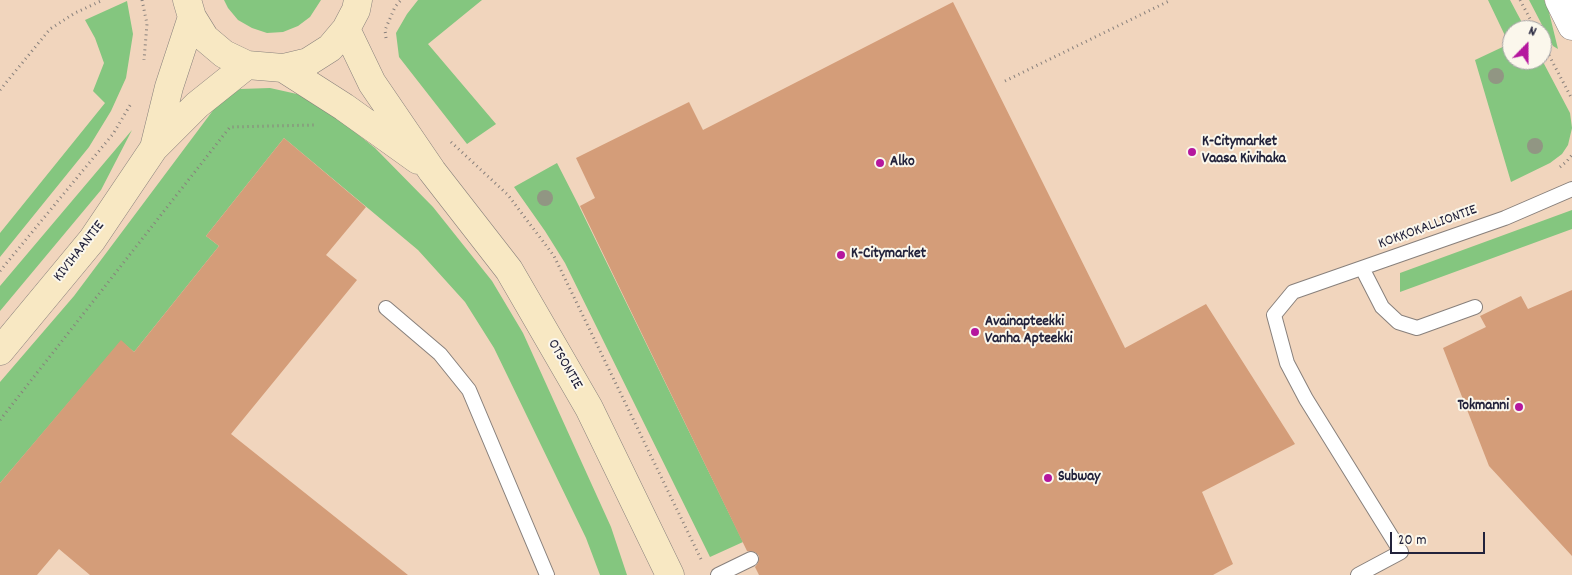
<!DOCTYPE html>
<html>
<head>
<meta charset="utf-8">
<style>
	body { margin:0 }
	#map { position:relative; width:1572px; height:575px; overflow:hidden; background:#efdebd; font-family:Dekko,sans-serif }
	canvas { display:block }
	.north { position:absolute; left:1502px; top:20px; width:50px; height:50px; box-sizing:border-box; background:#fbf7ec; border:1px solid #a4a2a5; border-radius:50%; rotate:22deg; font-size:14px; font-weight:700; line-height:20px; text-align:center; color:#22223b }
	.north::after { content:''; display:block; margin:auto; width:18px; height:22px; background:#b5179e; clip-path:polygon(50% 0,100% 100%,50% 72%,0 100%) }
	.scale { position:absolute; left:1390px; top:532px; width:95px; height:22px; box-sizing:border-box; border:2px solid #22223b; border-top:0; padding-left:6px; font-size:15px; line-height:18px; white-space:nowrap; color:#22223b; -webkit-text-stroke:4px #fbf7ec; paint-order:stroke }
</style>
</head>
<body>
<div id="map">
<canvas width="1572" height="575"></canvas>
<div class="north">N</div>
<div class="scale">20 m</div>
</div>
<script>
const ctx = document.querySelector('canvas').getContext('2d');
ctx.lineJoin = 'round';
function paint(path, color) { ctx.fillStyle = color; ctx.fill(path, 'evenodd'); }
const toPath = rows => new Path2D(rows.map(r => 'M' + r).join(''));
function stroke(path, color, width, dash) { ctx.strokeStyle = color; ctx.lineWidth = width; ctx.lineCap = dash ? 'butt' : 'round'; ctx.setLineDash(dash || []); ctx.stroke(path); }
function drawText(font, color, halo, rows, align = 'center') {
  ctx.font = font + ' Dekko,sans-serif'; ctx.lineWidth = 4; ctx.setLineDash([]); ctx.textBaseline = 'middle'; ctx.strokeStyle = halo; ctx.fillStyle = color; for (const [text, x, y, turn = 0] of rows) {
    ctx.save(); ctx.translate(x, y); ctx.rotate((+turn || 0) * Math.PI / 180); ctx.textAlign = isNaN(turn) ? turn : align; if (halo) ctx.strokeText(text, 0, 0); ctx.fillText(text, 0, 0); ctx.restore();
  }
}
const built = toPath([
	[0,0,1572,0,1572,575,0,575],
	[1512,30,1542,30,1542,60,1512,60]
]);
const green = toPath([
	[224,0,321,0,310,17,298,26,283,32,267,33,252,28,238,20,228,8],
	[418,0,482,0,428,44,496,124,467,144,399,57,396,33,407,14],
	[1488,0,1510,0,1526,30,1512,30,1512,60,1542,60,1570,113,1572,128,1568,145,1562,154,1550,163,1511,182,1475,60,1509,44],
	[1529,0,1544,0,1548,8,1558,49,1553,46],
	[127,1,133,34,126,78,111,111,89,147,0,257,0,233,105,103,93,91,104,63,95,38,85,20],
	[270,88,297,94,326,109,375,148,433,207,492,281,523,333,611,527,627,575,600,575,586,538,494,348,465,302,418,250,284,138,206,236,219,246,134,352,121,341,0,483,0,382,74,296,217,105,240,89],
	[132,130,101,190,0,311,0,286],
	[557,163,579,206,743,542,710,557,565,263,545,231,514,187],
	[1572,210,1572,229,1400,292,1400,273]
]);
const building = toPath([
	[953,2,1125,348,1206,304,1295,444,1202,492,1233,564,1213,575,759,575,755,567,758,563,759,556,755,552,747,551,580,206,595,198,576,158,689,102,703,130],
	[284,138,366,207,326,255,357,280,231,434,408,575,90,575,59,549,37,575,0,575,0,483,121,340,134,352,219,246,206,236],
	[1572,290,1572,556,1489,466,1443,348,1486,327,1480,316,1521,296,1528,309]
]);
const path = toPath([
	[142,0,147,24,144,60],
	[1520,0,1536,30],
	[386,38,385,30,395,7,401,0],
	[1542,42,1572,99],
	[1005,81,1171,0],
	[0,90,50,29,75,13,103,0],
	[451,142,508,195,554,256,701,559],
	[1560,167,1567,161,1572,155],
	[0,271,113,134,132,102],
	[0,420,230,127,314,125]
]);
const service = toPath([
	[1362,268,1382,307,1398,322,1417,328,1475,307],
	[386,308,440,354,469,390,547,575],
	[718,575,751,559],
	[1358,575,1401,552,1306,399,1287,363,1274,315,1293,292,1505,218,1572,189]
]);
const minor = toPath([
	[1559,0,1572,26]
]);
const secondary = toPath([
	[187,0,192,17,205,38,224,54,247,65,283,68,308,62,330,48,346,29,356,10,358,0],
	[346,29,372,83,432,171,509,270,589,408,670,575],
	[283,68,344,107,418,160],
	[154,148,169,87,192,17],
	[0,351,92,240,154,148,197,105,247,65]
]);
const trees = [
	[1496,76],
	[1535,146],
	[545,198]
];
const markers = [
	[1192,152,5,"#b5179e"],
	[880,163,5,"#b5179e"],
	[841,255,5,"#b5179e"],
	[975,332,5,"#b5179e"],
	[1519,407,5,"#b5179e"],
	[1048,478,5,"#b5179e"]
];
const poiNames = [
	["K-Citymarket",1202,143],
	["Vaasa Kivihaka",1202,160],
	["Alko",890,163],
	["K-Citymarket",851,255],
	["Avainapteekki",985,323],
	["Vanha Apteekki",985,340],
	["Tokmanni",1509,407,"right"],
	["Subway",1058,478]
];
const streetNames = [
	["KOKKOKALLIONTIE",1428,228,-20],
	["KIVIHAANTIE",80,252,-52],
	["OTSONTIE",564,365,60]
];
paint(built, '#f1d5bd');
paint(green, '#84c67f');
paint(building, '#d49d79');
stroke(service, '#88807c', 16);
stroke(minor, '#88807c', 29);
stroke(secondary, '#88807c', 29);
stroke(path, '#88807c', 3, [1, 4]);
stroke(service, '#fff', 14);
stroke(minor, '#fff', 28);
stroke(secondary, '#f8e8c3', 28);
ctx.fillStyle = '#919683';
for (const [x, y] of trees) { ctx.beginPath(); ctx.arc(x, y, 8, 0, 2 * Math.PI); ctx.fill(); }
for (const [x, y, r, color] of markers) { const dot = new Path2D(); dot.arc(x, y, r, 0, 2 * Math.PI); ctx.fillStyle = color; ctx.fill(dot); stroke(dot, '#fbf7ec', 2); }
drawText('bold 15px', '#22223b', '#fbf7ec', poiNames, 'left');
drawText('15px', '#22223b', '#fbf7ec', streetNames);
</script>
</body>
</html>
